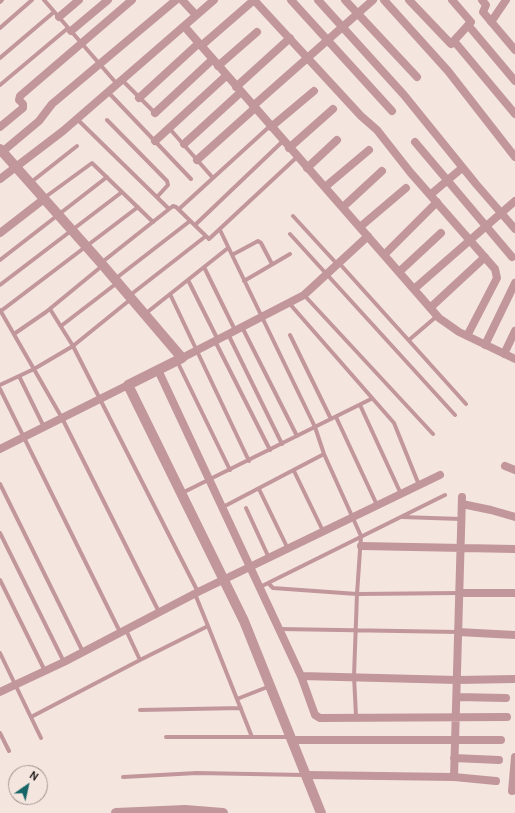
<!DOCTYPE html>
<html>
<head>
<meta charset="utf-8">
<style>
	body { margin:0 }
	#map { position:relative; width:515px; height:813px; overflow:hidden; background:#f5e5df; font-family:Cabin,sans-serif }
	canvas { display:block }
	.north { position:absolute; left:8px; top:765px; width:40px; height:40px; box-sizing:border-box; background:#f5e5df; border:1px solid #9e938e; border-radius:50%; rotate:34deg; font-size:11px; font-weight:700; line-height:16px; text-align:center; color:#1c1715 }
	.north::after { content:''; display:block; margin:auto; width:14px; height:18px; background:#166567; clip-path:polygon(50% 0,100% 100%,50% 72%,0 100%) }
</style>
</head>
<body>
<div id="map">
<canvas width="515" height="813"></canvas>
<div class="north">N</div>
</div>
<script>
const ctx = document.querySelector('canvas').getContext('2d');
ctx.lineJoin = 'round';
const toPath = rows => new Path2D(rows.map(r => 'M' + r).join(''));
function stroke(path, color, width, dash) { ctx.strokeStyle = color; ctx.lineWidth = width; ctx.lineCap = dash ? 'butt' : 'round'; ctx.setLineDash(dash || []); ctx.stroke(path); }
const service = toPath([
	[44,0,117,84],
	[0,2,2,0],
	[0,28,32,0],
	[0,58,54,12],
	[122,80,155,113],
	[0,85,68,28],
	[108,92,191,179],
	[77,119,169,209],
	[107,120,167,181,168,185,157,197],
	[169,128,213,178],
	[30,183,77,146],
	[44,198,92,163,153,222],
	[179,209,270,126],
	[293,216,337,264],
	[195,225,283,141],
	[220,230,315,427,324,454,361,536,357,594,354,676,356,716],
	[290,234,455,415],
	[232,255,258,241,261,243,272,264],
	[0,260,107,177],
	[101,263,173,206,176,207,209,239,297,157],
	[339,263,466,404],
	[204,267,235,330],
	[115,279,190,221],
	[188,280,218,340],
	[244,281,290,254],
	[0,285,122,192],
	[170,294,249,461],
	[304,295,433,434],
	[129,296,206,236],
	[289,303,394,423,419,485],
	[50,309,73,346,198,592],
	[0,310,62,418,159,612],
	[1,311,138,207],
	[145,314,228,248],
	[61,326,117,283],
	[242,327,297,436],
	[14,334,46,312,102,266],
	[228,334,282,444],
	[290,335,331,419],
	[409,340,437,316],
	[215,341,270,450],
	[177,361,230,470],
	[19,376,44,427],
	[0,385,34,369,73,346,131,299],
	[0,389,120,632],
	[360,405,401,494],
	[336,417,377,505],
	[294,471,323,531],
	[0,484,83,652],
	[259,489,288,549],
	[182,493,371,399],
	[223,507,324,454],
	[246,508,269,558],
	[402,517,461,519],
	[0,533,64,662],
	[0,580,45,671],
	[268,583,273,588,357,594,459,593],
	[260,587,445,495],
	[208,626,252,737],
	[280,629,458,632],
	[126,630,140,660],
	[0,653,41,738],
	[237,699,270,686],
	[140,710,241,708],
	[31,717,140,660,208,626,195,594],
	[0,733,9,751],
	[166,737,290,737],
	[123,777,197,773,304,775]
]);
const minor = toPath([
	[182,0,196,15],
	[254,0,361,116,377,130,410,172,495,269,497,278,467,336],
	[291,0,392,111],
	[318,0,404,95,476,184,515,229],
	[345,0,417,77],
	[384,0,448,71,515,157],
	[409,0,451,44,471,22,452,0],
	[482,0,486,5,483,12,515,50],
	[59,17,79,0],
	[491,22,506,0],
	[468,25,515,81],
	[184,26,439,318,459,332,515,359],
	[71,31,108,0],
	[454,41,515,114],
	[201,46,254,0],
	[218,66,257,32],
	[236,87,290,38],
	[139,98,199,43],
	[253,106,373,0],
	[155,113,213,59],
	[0,127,23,108,23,104,19,100,20,96,132,0],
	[271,127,314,91],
	[155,141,227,75],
	[415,142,512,257],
	[184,144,241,92],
	[289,148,333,109],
	[2,152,39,121,52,104,176,0],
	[197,160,255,108],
	[307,168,337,140],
	[0,179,63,131,214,0],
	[325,187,369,150],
	[430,195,462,168],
	[343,207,382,171],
	[360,227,406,188],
	[0,233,44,199],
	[384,255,437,202],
	[399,272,441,233],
	[414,289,515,201],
	[430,308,485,257],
	[485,345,515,283],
	[504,354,515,331],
	[182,358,304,295,368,236],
	[158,370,301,676,315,715,320,718,507,717],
	[0,449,128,385],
	[505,466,515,470],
	[462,504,491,510,515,517],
	[361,546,515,549],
	[459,593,515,593],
	[458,632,515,635],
	[301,676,457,680,515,679],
	[0,692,64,662,198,592,440,475],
	[457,697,506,698],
	[292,740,501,740],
	[454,758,499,760],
	[307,775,454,777,496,781],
	[454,777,462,497],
	[512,791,515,757]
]);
const tertiary = toPath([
	[0,149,101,263,182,358,128,385,244,621,321,813],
	[116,813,185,810,223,813]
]);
stroke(service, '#c2979c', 4);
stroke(minor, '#c2979c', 8);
stroke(tertiary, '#c2979c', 10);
</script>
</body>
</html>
